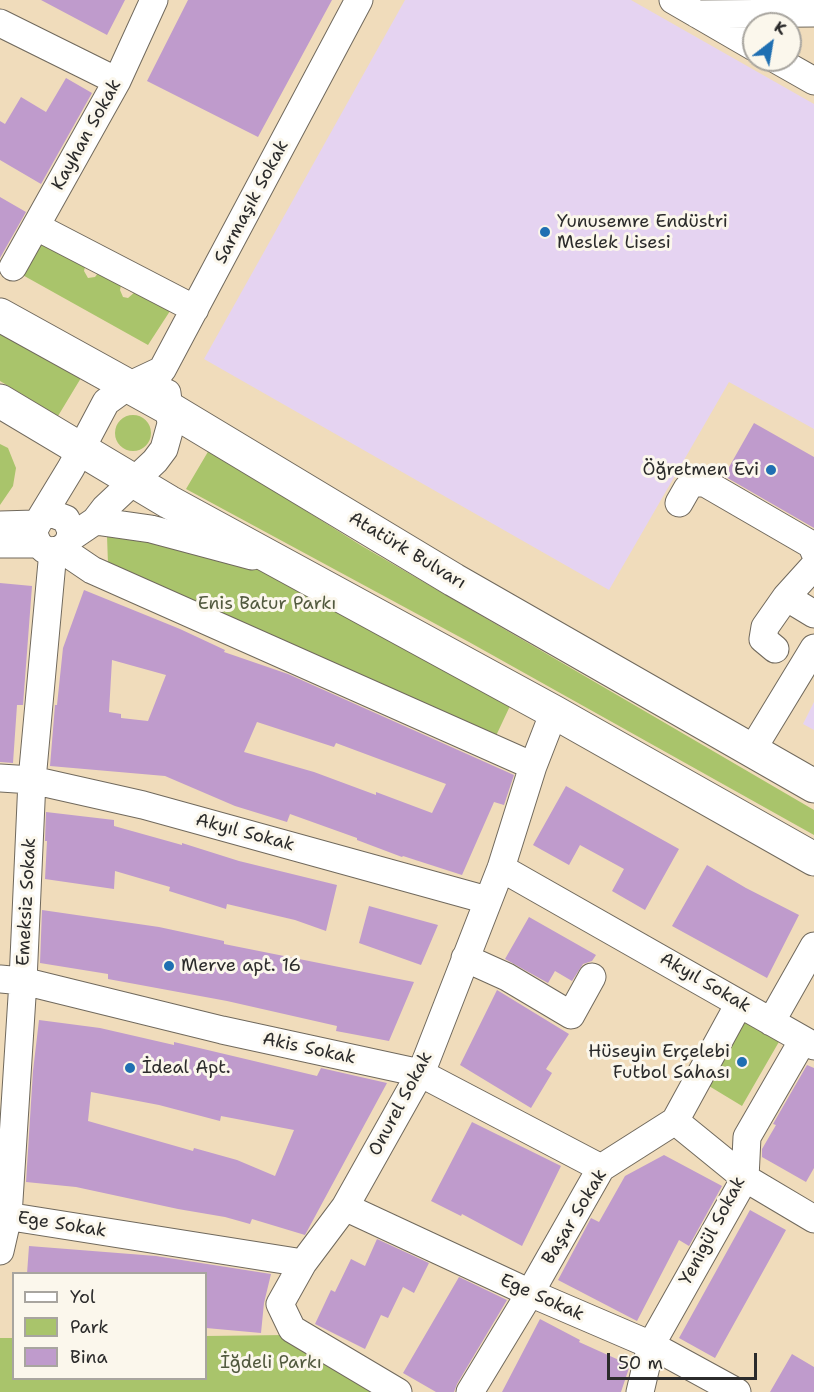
<!DOCTYPE html>
<html>
<head>
<meta charset="utf-8">
<style>
	body { margin:0 }
	#map { position:relative; width:814px; height:1392px; overflow:hidden; background:#f0dcbb; font-family:"Shantell Sans",sans-serif }
	canvas { display:block }
	.legend { position:absolute; left:12px; top:1272px; width:195px; height:108px; box-sizing:border-box; background:#fbf7ec; border:2px solid #a8a59f; margin:0; padding:8px 10px; list-style:none; font-size:18px; color:#2b2b2b }
	.legend li { display:flex; align-items:center; gap:12px; height:30px }
	.legend b { width:30px; border:2px solid #a8a59f }
	.north { position:absolute; left:742px; top:12px; width:60px; height:60px; box-sizing:border-box; background:#fbf7ec; border:2px solid #a8a59f; border-radius:50%; rotate:31deg; font-size:16px; font-weight:700; line-height:24px; text-align:center; color:#2b2b2b }
	.north::after { content:''; display:block; margin:auto; width:21px; height:27px; background:#1f6fb2; clip-path:polygon(50% 0,100% 100%,50% 72%,0 100%) }
	.scale { position:absolute; left:607px; top:1353px; width:150px; height:27px; box-sizing:border-box; border:3px solid #2b2b2b; border-top:0; padding-left:8px; font-size:18px; line-height:21px; white-space:nowrap; color:#2b2b2b; -webkit-text-stroke:4px #fbf7ec; paint-order:stroke }
</style>
</head>
<body>
<div id="map">
<canvas width="814" height="1392"></canvas>
<ul class="legend">
<li><b style="height:8px;background:#fff"></b>Yol</li>
<li><b style="height:16px;background:#a9c46b"></b>Park</li>
<li><b style="height:16px;background:#bf9bcc"></b>Bina</li>
</ul>
<div class="north">K</div>
<div class="scale">50 m</div>
</div>
<script>
const ctx = document.querySelector('canvas').getContext('2d');
ctx.lineJoin = 'round';
function paint(path, color) { ctx.fillStyle = color; ctx.fill(path, 'evenodd'); }
const toPath = rows => new Path2D(rows.map(r => 'M' + r).join(''));
function stroke(path, color, width, dash) { ctx.strokeStyle = color; ctx.lineWidth = width; ctx.lineCap = dash ? 'butt' : 'round'; ctx.setLineDash(dash || []); ctx.stroke(path); }
function drawText(font, color, halo, rows, align = 'center') {
  ctx.font = font + ' "Shantell Sans",sans-serif'; ctx.lineWidth = 6; ctx.setLineDash([]); ctx.textBaseline = 'middle'; ctx.strokeStyle = halo; ctx.fillStyle = color; for (const [text, x, y, turn = 0] of rows) {
    ctx.save(); ctx.translate(x, y); ctx.rotate((+turn || 0) * Math.PI / 180); ctx.textAlign = isNaN(turn) ? turn : align; if (halo) ctx.strokeText(text, 0, 0); ctx.fillText(text, 0, 0); ctx.restore();
  }
}
const built = toPath([
	[405,0,631,0,814,104,814,429,729,382,609,590,204,359],
	[814,702,814,730,803,724]
]);
const green = toPath([
	[38,240,85,267,84,271,88,278,95,277,98,273,121,285,120,290,123,297,128,298,135,292,170,311,148,345,19,273],
	[0,333,81,378,58,416,0,381],
	'115 433a18 18 0 1 1 36 0a18 18 0 1 1-36 0Z',
	[0,444,8,448,16,468,13,486,0,505],
	[209,450,362,546,814,810,814,835,469,642,186,489],
	[107,536,177,543,229,557,280,576,510,706,494,740,108,564],
	[741,1018,780,1040,742,1106,704,1083],
	[285,1335,387,1392,0,1392,0,1338,13,1338,14,1378,206,1378,206,1336]
]);
const building = toPath([
	[41,0,125,0,107,35],
	[188,0,332,0,258,137,147,81],
	[66,78,92,93,41,184,0,160,0,121,5,124,21,97,46,112],
	[0,197,26,212,0,258],
	[754,423,814,457,814,528,724,476],
	[0,583,32,586,23,705,17,705,13,763,0,762],
	[84,590,180,629,225,650,224,652,288,674,514,775,504,805,494,802,462,875,403,856,402,857,357,840,357,838,290,814,287,822,235,806,165,776,50,766,55,705,57,705,63,648],
	[112,660,166,675,148,721,121,718,121,714,109,712],
	[257,722,334,747,336,743,446,784,432,813,376,792,376,795,314,772,244,752],
	[566,786,679,849,645,910,612,891,624,869,580,845,569,865,533,845],
	[46,812,114,820,114,826,182,845,182,843,239,861,337,885,326,931,295,920,227,904,226,909,169,891,170,887,115,871,114,889,45,879,47,841,45,841],
	[707,865,746,888,799,915,767,978,672,926],
	[369,906,438,925,421,965,359,943],
	[42,910,159,927,224,941,224,944,414,982,389,1041,336,1031,337,1026,227,1001,108,979,108,974,40,963],
	[529,917,596,955,592,961,583,964,572,981,555,971,548,983,505,959],
	[497,990,569,1034,546,1069,552,1073,531,1108,460,1065],
	[39,1020,100,1028,174,1045,174,1042,317,1076,321,1068,387,1083,305,1235,252,1219,250,1224,225,1217,178,1209,76,1187,26,1182,33,1071],
	[91,1092,159,1105,220,1121,221,1116,294,1130,275,1176,237,1160,194,1148,193,1151,88,1121],
	[807,1065,814,1068,814,1168,806,1182,762,1157,762,1149,776,1125,773,1124],
	[472,1122,561,1166,522,1246,462,1214,461,1216,431,1201],
	[664,1155,722,1186,689,1246,679,1240,637,1321,558,1280,591,1218,599,1222,625,1176],
	[750,1210,786,1230,715,1358,679,1338],
	[377,1239,429,1263,414,1293,403,1287,388,1318,381,1315,365,1349,315,1324,331,1290,335,1292,351,1259,365,1266],
	[29,1246,156,1256,271,1274,264,1303,261,1333,206,1328,206,1274,27,1274],
	[459,1277,507,1300,457,1384,454,1392,436,1392,403,1373],
	[540,1319,580,1340,579,1342,630,1365,621,1392,502,1392],
	[792,1354,814,1367,814,1392,770,1392]
]);
const minor = toPath([
	[673,0,754,47],
	[697,14,814,13],
	[0,23,117,81],
	[777,60,814,81],
	[37,227,195,309],
	[13,267,117,81,154,0],
	[679,503,687,489,692,483,705,483,812,545,814,551],
	[40,519,71,468,106,402,128,386,162,370,359,0],
	[95,521,151,529,252,556],
	[0,525,35,524],
	[70,538,95,521,105,508,155,461,164,449,171,424,167,393],
	[0,544,38,544,45,550,53,551,61,549,67,544,70,538,71,531,66,519,53,514,46,515,40,519,33,532,38,544],
	[61,549,92,570,533,766],
	[786,597,814,614],
	[775,649,763,639,765,627,786,597,814,566],
	[752,750,814,648],
	[0,778,32,780,143,805,487,900],
	[501,868,814,1046],
	[465,958,507,977,571,1015,592,977],
	[0,979,23,981,222,1030,420,1073,601,1168],
	[771,1022,814,946],
	[675,1121,745,1178,814,1219],
	[345,1207,530,1293,651,1345,737,1392],
	[0,1215,303,1263],
	[0,1251,8,1216,23,981,32,780,53,551],
	[398,1392,292,1329,280,1304,303,1263,345,1207,423,1068,501,868,533,766,554,712],
	[470,1392,530,1293,601,1168,675,1121,739,1004],
	[640,1392,651,1345,745,1178,747,1137,803,1040]
]);
const major = toPath([
	[0,315,170,409,454,580,814,786],
	[0,401,169,502,554,712,814,859]
]);
const markers = [
	[545,232,6,"#1f6fb2"],
	[771,470,6,"#1f6fb2"],
	[169,966,6,"#1f6fb2"],
	[742,1062,6,"#1f6fb2"],
	[130,1068,6,"#1f6fb2"]
];
const streetNames = [
	["Kayhan Sokak",87,135,-61],
	["Sarmaşık Sokak",252,202,-62],
	["Atatürk Bulvarı",407,551,31],
	["Akyıl Sokak",245,833,15],
	["Emeksiz Sokak",27,902,-87],
	["Akyıl Sokak",705,983,30],
	["Akis Sokak",309,1049,12],
	["Onurel Sokak",401,1104,-62],
	["Başar Sokak",575,1217,-59],
	["Ege Sokak",62,1225,9],
	["Yenigül Sokak",713,1231,-62],
	["Ege Sokak",542,1298,24]
];
const poiNames = [
	["Yunusemre Endüstri",557,222],
	["Meslek Lisesi",557,243],
	["Öğretmen Evi",759,470,"right"],
	["Merve apt. 16",181,966],
	["Hüseyin Erçelebi",730,1052,"right"],
	["Futbol Sahası",730,1073,"right"],
	["İdeal Apt.",142,1068]
];
const parkNames = [
	["Enis Batur Parkı",267,604],
	["İğdeli Parkı",271,1363]
];
paint(built, '#e5d3f1');
paint(green, '#a9c46b');
paint(building, '#bf9bcc');
stroke(minor, '#70695d', 29);
stroke(major, '#70695d', 35);
stroke(minor, '#fff', 27);
stroke(major, '#fff', 33);
for (const [x, y, r, color] of markers) { const dot = new Path2D(); dot.arc(x, y, r, 0, 2 * Math.PI); ctx.fillStyle = color; ctx.fill(dot); stroke(dot, '#fbf7ec', 2); }
drawText('18px', '#2b2b2b', '#fbf7ec', streetNames);
drawText('18px', '#2b2b2b', '#fbf7ec', poiNames, 'left');
drawText('18px', '#51593e', '#fbf7ec', parkNames);
</script>
</body>
</html>
